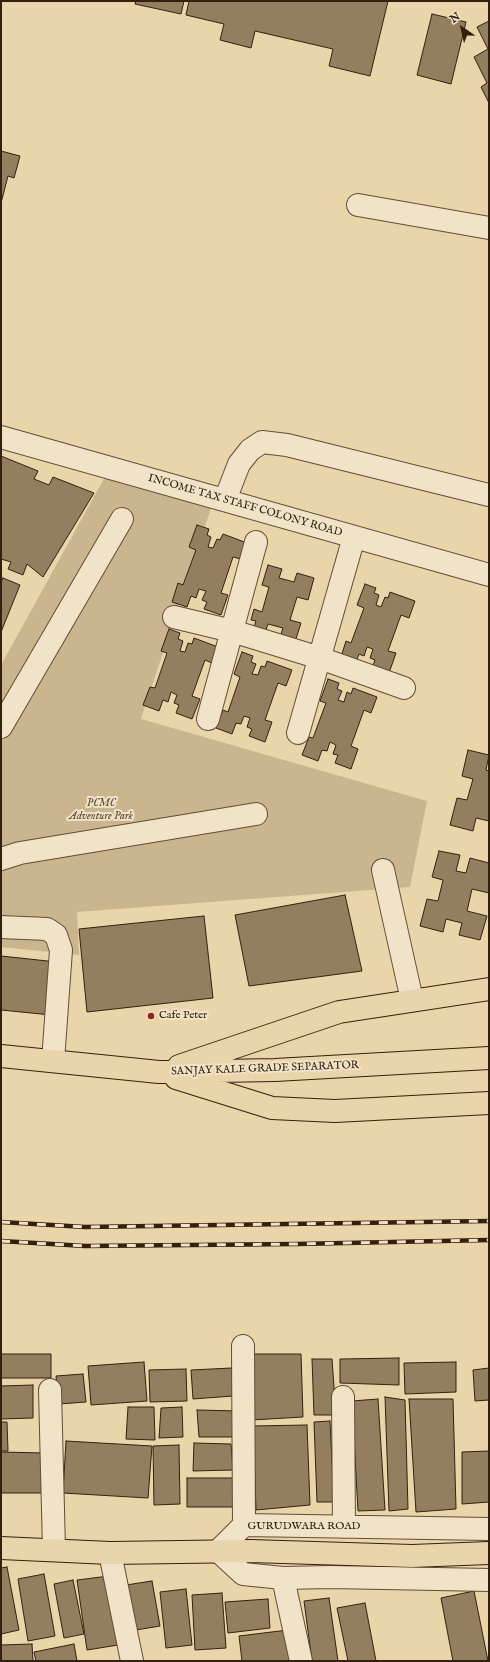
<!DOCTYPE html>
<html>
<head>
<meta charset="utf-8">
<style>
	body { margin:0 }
	#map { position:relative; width:490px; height:1662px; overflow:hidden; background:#ead4a9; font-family:"IM FELL English",serif }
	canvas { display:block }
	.frame { position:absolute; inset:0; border:2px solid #342010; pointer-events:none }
	.north { position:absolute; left:442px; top:8px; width:40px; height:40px; -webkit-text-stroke:3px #f1e3c7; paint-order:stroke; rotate:326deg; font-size:11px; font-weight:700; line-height:16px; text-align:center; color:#342010 }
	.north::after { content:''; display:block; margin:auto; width:14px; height:18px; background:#342010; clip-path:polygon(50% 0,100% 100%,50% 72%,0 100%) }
</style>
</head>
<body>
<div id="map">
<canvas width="490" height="1662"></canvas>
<div class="frame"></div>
<div class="north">N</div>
</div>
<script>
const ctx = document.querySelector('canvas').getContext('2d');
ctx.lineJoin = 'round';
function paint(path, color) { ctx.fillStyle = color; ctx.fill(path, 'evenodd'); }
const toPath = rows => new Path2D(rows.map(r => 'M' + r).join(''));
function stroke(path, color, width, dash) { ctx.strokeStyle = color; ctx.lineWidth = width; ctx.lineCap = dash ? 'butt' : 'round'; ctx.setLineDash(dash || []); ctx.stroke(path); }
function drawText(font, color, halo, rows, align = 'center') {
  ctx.font = font + ' "IM FELL English",serif'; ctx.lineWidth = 4; ctx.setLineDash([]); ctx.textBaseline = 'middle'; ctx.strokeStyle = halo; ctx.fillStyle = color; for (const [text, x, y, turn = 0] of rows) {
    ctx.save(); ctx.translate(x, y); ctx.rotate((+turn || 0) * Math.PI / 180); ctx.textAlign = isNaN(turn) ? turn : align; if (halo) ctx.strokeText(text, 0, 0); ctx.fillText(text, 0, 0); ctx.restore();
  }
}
const green = toPath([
	[111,466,216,493,141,719,427,801,410,887,77,912,79,955,1,947,1,665]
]);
const building = toPath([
	[136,1,184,1,181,14,135,4,136,1],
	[189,1,388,1,370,76,329,66,333,49,255,31,251,48,220,40,224,24,186,15,189,1],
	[432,14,466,22,451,84,417,75,432,14],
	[489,21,489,103,481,87,487,83,474,57,488,49,477,27,489,21],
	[1,151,20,156,14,178,8,176,1,203,1,151],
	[1,456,38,471,34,479,49,485,53,477,94,493,43,577,27,564,23,575,8,569,11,562,1,559,1,456],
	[197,525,209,529,207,535,211,537,208,547,213,548,217,539,220,540,223,534,247,543,241,559,233,557,221,593,228,595,221,615,204,609,207,602,202,600,206,591,199,589,196,598,191,596,187,607,172,602,178,583,183,585,196,550,189,547,197,525],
	[268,565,282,569,279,578,294,582,297,573,314,578,308,600,297,597,290,620,301,623,294,645,279,640,283,628,268,624,264,636,252,633,256,621,251,620,254,609,262,612,269,587,262,585,268,565],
	[3,578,20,585,1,632,1,582,3,578],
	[365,584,376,588,374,593,379,595,376,605,381,607,385,597,388,598,390,592,415,601,409,618,401,615,388,651,396,653,389,673,372,668,375,660,370,658,373,649,367,647,364,656,359,654,355,665,340,660,346,641,351,643,364,608,357,605,365,584],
	[169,629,180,633,178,639,183,641,180,651,185,652,188,643,192,644,194,638,218,647,212,663,205,660,192,696,200,699,192,719,176,713,179,705,174,703,177,695,171,692,168,702,163,700,159,711,143,705,150,687,155,688,167,653,161,651,169,629],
	[242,652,253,656,251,662,256,664,252,674,258,675,261,666,265,667,267,661,292,670,286,686,278,683,265,720,272,722,265,742,249,736,252,729,247,727,250,718,244,716,241,724,236,723,232,734,216,728,223,710,228,712,240,677,234,674,242,652],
	[328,679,339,683,337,689,342,691,338,700,344,702,347,692,351,694,353,688,377,697,371,713,364,710,351,746,358,749,351,769,335,763,338,755,333,754,336,745,330,742,327,751,322,750,318,761,302,755,309,737,313,738,326,703,320,701,328,679],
	[468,750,489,755,486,770,489,771,489,821,476,818,473,831,450,825,457,798,467,800,473,779,462,776,468,750],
	[439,851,460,855,456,871,466,873,470,858,489,863,489,893,472,889,467,911,487,916,480,940,459,935,462,923,446,919,443,932,420,926,427,899,438,901,443,880,432,877,439,851],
	[345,895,362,971,249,986,235,915,345,895],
	[204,916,213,998,87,1012,79,929,204,916],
	[1,956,57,962,51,1015,1,1010,1,956],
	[1,1354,51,1354,51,1378,1,1378,1,1354],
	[249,1354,301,1354,303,1417,251,1420,249,1354],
	[399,1358,399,1385,340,1383,340,1359,399,1358],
	[312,1359,332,1359,336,1415,314,1415,312,1359],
	[144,1362,147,1401,91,1405,88,1366,144,1362],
	[456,1362,456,1392,405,1394,404,1363,456,1362],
	[232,1368,233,1396,193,1399,191,1370,232,1368],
	[489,1368,489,1400,475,1401,473,1370,489,1368],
	[186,1369,187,1401,150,1402,149,1370,186,1369],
	[83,1374,86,1402,59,1404,56,1376,83,1374],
	[33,1385,33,1418,1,1419,1,1386,33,1385],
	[385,1397,405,1400,408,1509,389,1511,385,1397],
	[378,1399,385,1510,358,1511,352,1401,378,1399],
	[409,1399,453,1399,456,1509,416,1512,409,1399],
	[128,1407,154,1407,155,1440,126,1439,128,1407],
	[182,1407,183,1437,159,1438,161,1408,182,1407],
	[197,1410,239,1411,237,1437,199,1437,197,1410],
	[330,1421,334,1502,317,1502,314,1422,330,1421],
	[1,1422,7,1422,8,1451,1,1451,1,1422],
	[307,1425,310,1505,256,1510,253,1426,307,1425],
	[66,1441,152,1446,148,1498,63,1493,66,1441],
	[194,1443,231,1444,233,1470,193,1471,194,1443],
	[179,1445,180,1504,154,1505,153,1446,179,1445],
	[489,1451,489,1502,462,1504,462,1452,489,1451],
	[1,1452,44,1453,43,1493,1,1493,1,1452],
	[187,1478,234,1478,234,1507,187,1507,187,1478],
	[7,1567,19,1630,1,1634,1,1568,7,1567],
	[44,1574,55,1636,28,1641,18,1579,44,1574],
	[109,1576,118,1645,87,1650,77,1580,109,1576],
	[73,1580,84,1634,64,1638,54,1584,73,1580],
	[152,1581,160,1626,136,1630,126,1585,152,1581],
	[186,1589,192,1645,166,1648,160,1592,186,1589],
	[474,1591,488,1661,453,1661,441,1598,474,1591],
	[222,1593,226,1648,195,1650,192,1595,222,1593],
	[329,1598,338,1661,312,1661,304,1601,329,1598],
	[268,1599,270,1628,228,1633,225,1602,268,1599],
	[365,1603,376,1661,348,1661,337,1608,365,1603],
	[288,1630,291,1661,242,1661,239,1636,288,1630],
	[32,1644,33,1661,1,1661,1,1645,32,1644],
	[74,1644,77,1661,36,1661,34,1652,74,1644]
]);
const minor = toPath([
	[358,205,489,228],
	[1,437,489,575],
	[225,500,239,464,250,450,262,442,287,445,489,495],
	[174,617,232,631,320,658,404,688],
	[208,719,256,542],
	[1,727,122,519],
	[298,733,354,537],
	[1,859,20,853,256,814],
	[383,870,412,1000],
	[1,927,47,929,56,935,61,950,53,1061],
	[243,1346,244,1525],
	[50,1390,54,1550],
	[343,1397,344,1527],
	[489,1529,244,1525,218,1551,243,1574,283,1578,330,1577,489,1580],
	[110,1553,132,1661],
	[283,1578,301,1661]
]);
const major = toPath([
	[1,1056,159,1072,275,1070,489,1058],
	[179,1066,339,1012,489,989],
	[176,1078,272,1108,335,1111,489,1103],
	[1,1548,110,1553,250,1551,412,1556,489,1553]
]);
const rail = toPath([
	[1,1222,85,1227,489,1221],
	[1,1241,85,1246,297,1244,489,1240]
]);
const markers = [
	[151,1016,4,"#8f2418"]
];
const streetNames = [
	["INCOME TAX STAFF COLONY ROAD",245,506,16],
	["SANJAY KALE GRADE SEPARATOR",265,1069,-2],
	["GURUDWARA ROAD",304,1527]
];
const parkNames = [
	["PCMC",101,804],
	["Adventure Park",101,817]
];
const poiNames = [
	["Cafe Peter",159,1016]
];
paint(green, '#cbb58f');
paint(building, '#937e60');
stroke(building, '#342010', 1);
stroke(minor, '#624d36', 24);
stroke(major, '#342010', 24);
stroke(minor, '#f1e3c7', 22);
stroke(major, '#ead4a9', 22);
stroke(rail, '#342010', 4.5);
stroke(rail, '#f1e3c7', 3, [9]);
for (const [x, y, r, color] of markers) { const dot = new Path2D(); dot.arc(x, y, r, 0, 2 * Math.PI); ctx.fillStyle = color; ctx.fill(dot); stroke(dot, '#f1e3c7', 1.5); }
drawText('11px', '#342010', '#f1e3c7', streetNames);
drawText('italic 11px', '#5a4530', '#f1e3c7', parkNames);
drawText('11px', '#342010', '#f1e3c7', poiNames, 'left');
</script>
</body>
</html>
